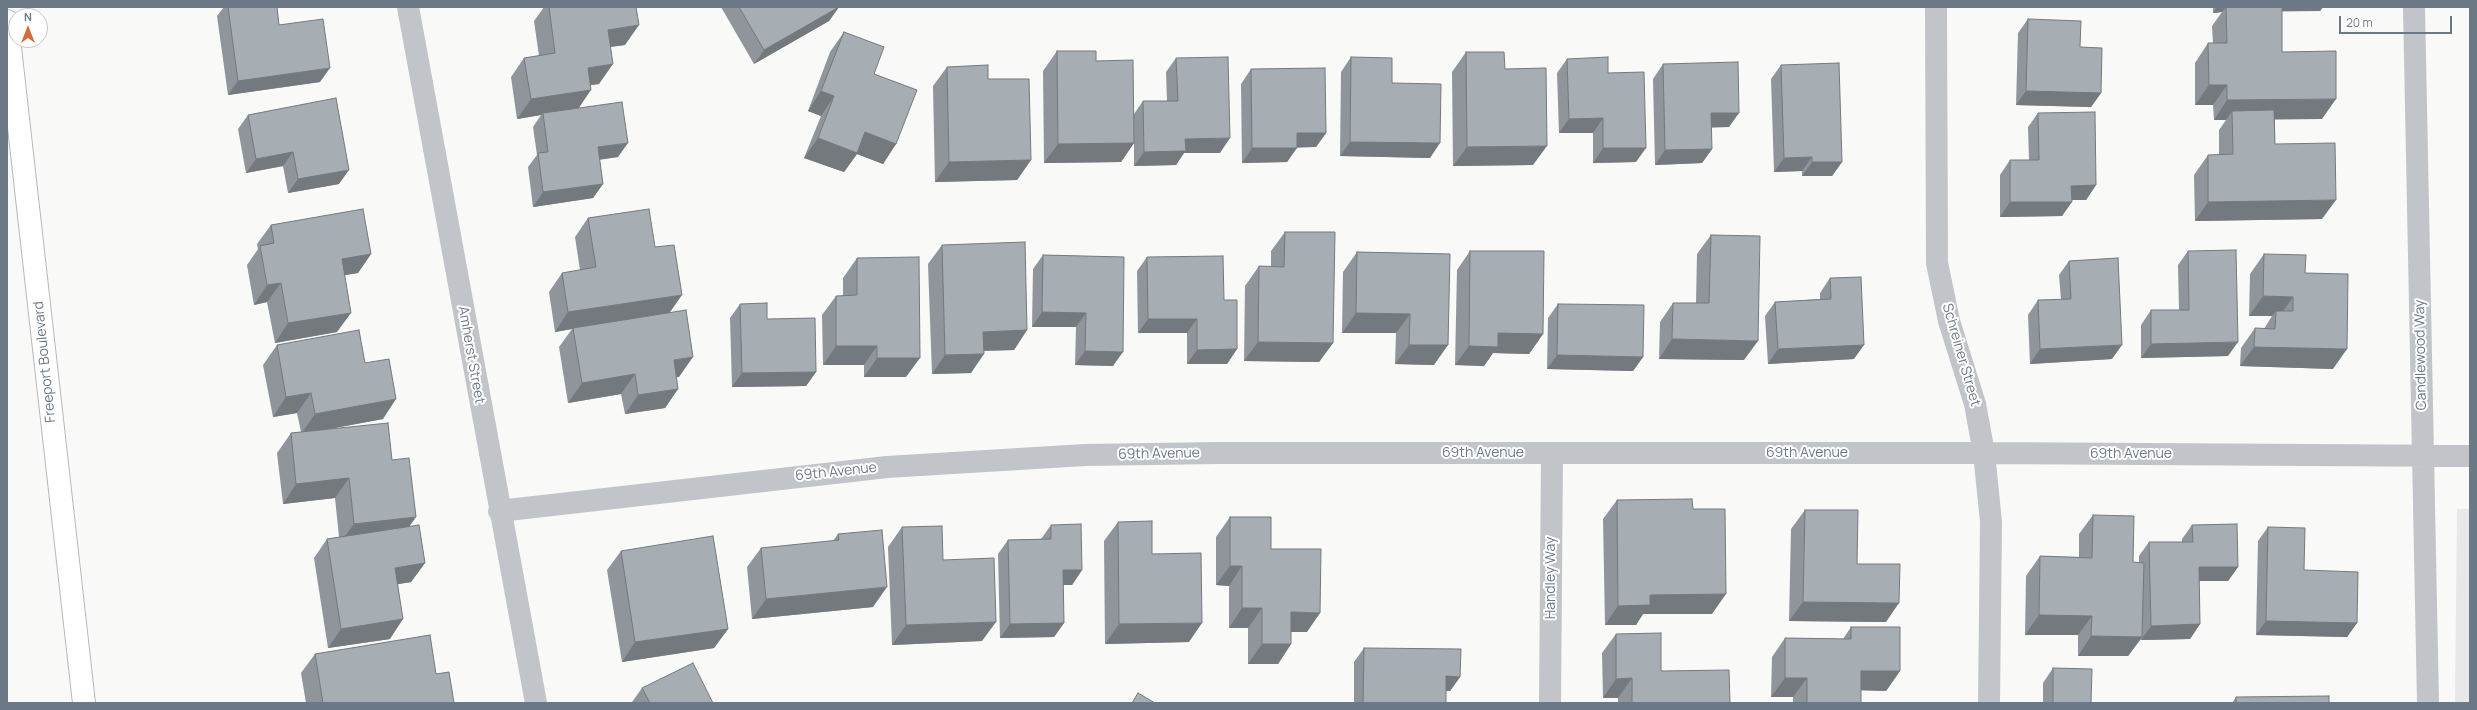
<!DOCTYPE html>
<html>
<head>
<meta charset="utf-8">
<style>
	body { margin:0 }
	#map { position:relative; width:2477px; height:710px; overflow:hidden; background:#f9f9f7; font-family:Manrope,sans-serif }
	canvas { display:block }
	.frame { position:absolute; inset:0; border:8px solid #6b7885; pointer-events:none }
	.north { position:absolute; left:8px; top:8px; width:40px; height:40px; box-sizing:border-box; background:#fff; border:1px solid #c4c9ce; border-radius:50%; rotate:0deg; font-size:11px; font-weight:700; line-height:16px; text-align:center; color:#6b7885 }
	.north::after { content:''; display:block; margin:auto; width:14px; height:18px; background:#d26b3e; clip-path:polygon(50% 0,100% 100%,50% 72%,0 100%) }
	.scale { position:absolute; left:2339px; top:16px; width:113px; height:18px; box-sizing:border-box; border:2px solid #6b7885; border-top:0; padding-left:5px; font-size:12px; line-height:14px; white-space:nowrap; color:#6b7885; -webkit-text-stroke:3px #fff; paint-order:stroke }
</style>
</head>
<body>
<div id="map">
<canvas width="2477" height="710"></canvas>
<div class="frame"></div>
<div class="north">N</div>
<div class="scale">20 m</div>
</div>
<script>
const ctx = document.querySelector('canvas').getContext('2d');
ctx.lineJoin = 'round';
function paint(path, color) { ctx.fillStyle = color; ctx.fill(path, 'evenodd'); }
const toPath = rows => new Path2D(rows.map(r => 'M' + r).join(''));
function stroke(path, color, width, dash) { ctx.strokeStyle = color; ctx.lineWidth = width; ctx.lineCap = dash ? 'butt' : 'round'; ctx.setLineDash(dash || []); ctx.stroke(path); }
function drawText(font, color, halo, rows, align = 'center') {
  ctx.font = font + ' Manrope,sans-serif'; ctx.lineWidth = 4; ctx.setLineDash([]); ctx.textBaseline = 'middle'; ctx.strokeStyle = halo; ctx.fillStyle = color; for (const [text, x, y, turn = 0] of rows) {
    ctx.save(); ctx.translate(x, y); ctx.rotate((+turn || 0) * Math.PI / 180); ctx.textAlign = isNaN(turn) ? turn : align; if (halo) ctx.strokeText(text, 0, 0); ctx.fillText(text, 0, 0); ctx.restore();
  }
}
const built = toPath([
	[2457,509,2470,509,2470,703,2455,703]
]);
const minor = toPath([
	[408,7,536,703],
	[1936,7,1937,263,1949,321,1975,404,1984,453,1991,522,1989,703],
	[2414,7,2428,703],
	[499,511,887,467,1085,455,1218,453,1984,453,2470,456],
	[1550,703,1552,453]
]);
const major = toPath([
	[7,21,84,703]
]);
const wall = toPath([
	[224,7,277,7,279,25,320,82,228,95,217,16],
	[544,7,636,7,625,45,610,47,599,84,591,85,579,108,618,157,599,160,603,184,593,198,533,207,528,167,537,155,533,127,541,115,517,119,511,77,524,58,539,56,534,21],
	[721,7,839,7,829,21,754,64],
	[2213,7,2323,7,2320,11,2282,11,2282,52,2322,119,2275,119,2275,144,2322,219,2195,221,2194,175,2208,155,2219,155,2219,130,2226,120,2214,120,2213,105,2195,105,2195,63,2208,43,2213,43,2212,26,2222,12,2213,13],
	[2028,19,2080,47,2101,93,2091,107,2016,105,2018,33],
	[844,32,874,74,896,144,883,164,857,154,844,172,804,158,821,116,808,111,830,52],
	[1057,51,1096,61,1134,114,1143,101,1167,101,1166,72,1176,58,1220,153,1184,153,1176,165,1134,166,1134,143,1121,162,1044,163,1043,71],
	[1466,52,1505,69,1533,165,1453,166,1452,72],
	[1351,57,1430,158,1340,156,1341,72],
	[1567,59,1608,73,1636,162,1593,163,1593,133,1559,133,1557,73],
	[1663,64,1729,127,1711,127,1712,149,1702,163,1655,165,1653,79],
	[1781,65,1842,162,1832,176,1802,176,1802,171,1774,172,1771,79],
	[947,67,988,79,1031,160,1017,180,935,182,933,86],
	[1251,69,1326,133,1316,147,1297,147,1287,162,1242,163,1241,84],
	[2038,113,2096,185,2086,200,2072,200,2062,216,2000,217,2000,175,2010,160,2029,160,2028,127],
	[248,115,339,184,288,193,283,166,246,173,238,129],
	[588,218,655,247,669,313,679,377,676,377,678,389,665,408,625,414,621,394,568,403,559,347,572,329,555,332,549,292,562,273,580,270,575,237],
	[271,225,371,254,358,273,345,275,337,332,275,343,267,302,254,305,247,265,258,249,257,244],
	[1285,232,1333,343,1319,362,1244,361,1245,286,1259,266,1271,267,1271,251],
	[1711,235,1744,360,1659,359,1660,322,1673,303,1696,303,1697,254],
	[942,245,1027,330,1014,350,984,351,971,373,932,374,928,264],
	[1470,251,1543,334,1529,354,1493,353,1484,366,1455,365,1457,270],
	[2188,251,2228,356,2141,358,2141,325,2151,310,2179,310,2178,265],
	[1357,252,1450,254,1434,365,1395,364,1396,333,1342,333,1343,272],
	[2264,254,2305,273,2333,369,2240,366,2241,348,2255,328,2264,329,2272,316,2249,316,2250,274],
	[1043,255,1124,257,1113,366,1075,365,1076,327,1032,327,1033,269],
	[1147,257,1224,300,1237,349,1227,364,1187,364,1187,333,1138,333,1137,271],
	[857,258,906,377,864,377,864,365,823,365,822,315,836,296,843,296,843,278],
	[2069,261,2112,359,2030,364,2028,315,2038,300,2061,300,2059,275],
	[1830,278,1854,359,1768,364,1765,316,1775,302,1820,299,1820,293],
	[740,304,767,319,816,372,806,386,732,387,730,318],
	[1558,304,1643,357,1633,371,1547,369,1548,318],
	[277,345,365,363,383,419,325,430,392,460,409,526,425,563,411,582,398,584,390,639,328,648,314,558,327,539,339,537,335,498,283,504,277,453,291,433,301,432,297,413,273,417,263,365],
	[1617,500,1693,509,1712,614,1643,614,1636,625,1605,625,1603,519],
	[1805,510,1857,564,1886,622,1789,621,1791,529],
	[2093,515,2133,562,2139,562,2139,556,2149,542,2182,542,2182,539,2192,525,2238,567,2228,581,2199,581,2200,624,2190,639,2141,640,2141,639,2128,656,2078,656,2078,635,2025,635,2026,576,2040,556,2079,557,2079,534],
	[1230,517,1271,549,1307,632,1291,632,1291,644,1278,664,1248,664,1248,628,1229,628,1229,586,1216,585,1216,537],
	[1118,522,1152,554,1189,642,1105,644,1104,541],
	[1051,525,1082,570,1072,585,1063,585,1064,623,1054,637,1000,638,998,554,1008,540,1041,539],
	[902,527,943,560,982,641,892,645,888,547],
	[2268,527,2304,570,2357,623,2347,637,2256,635,2258,541],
	[838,534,873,607,752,619,747,567,761,548,833,541],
	[621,551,728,629,714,648,622,662,607,570],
	[1851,627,1900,671,1886,691,1861,690,1861,703,1793,703,1793,697,1771,697,1772,657,1785,638,1843,639],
	[1616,634,1661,671,1730,703,1618,703,1618,698,1603,698,1602,653],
	[1364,648,1460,677,1450,691,1446,691,1446,703,1354,703,1354,662],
	[315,654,436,674,454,703,306,703,301,673],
	[2053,668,2091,703,2043,703,2043,683],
	[642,688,713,703,633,703,632,702],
	[2236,697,2329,703,2232,703]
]);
const shadedWall = toPath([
	[839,7,829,21,754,64,764,50],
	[2217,7,2226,7,2222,12,2213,13],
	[2226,7,2323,7,2320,11,2226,12],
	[639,25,625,45,594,49,608,30],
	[613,64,599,84,575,87,588,68],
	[330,68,320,82,228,95,238,81],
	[2209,85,2227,85,2213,105,2195,105],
	[591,90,578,109,543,113,541,115,517,119,531,99],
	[821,91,834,96,821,116,808,111],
	[2026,91,2101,93,2091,107,2016,105],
	[2336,99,2322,119,2233,120,2232,111,2226,120,2214,120,2227,100],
	[1711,113,1739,113,1729,127,1701,128],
	[1603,118,1593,133,1559,133,1569,119],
	[865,132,896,144,883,164,857,154,844,172,804,158,818,138],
	[1297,133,1326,133,1316,147,1287,148],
	[1230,138,1220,153,1184,153,1176,165,1134,166,1144,152,1185,139],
	[1350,142,1440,143,1430,158,1340,156],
	[628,143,618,157,588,161,598,147],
	[1134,143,1121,162,1044,163,1058,144],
	[1547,146,1533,165,1453,166,1467,147],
	[1252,148,1297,148,1287,162,1242,163],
	[1603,148,1646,148,1636,162,1593,163],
	[1712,149,1702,163,1655,165,1665,150],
	[293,152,283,166,246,173,256,159],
	[1812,157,1802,171,1774,172,1784,158],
	[1031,160,1017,180,935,182,949,162],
	[1812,162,1842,162,1832,176,1802,176],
	[349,170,339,184,288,193,298,179],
	[603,184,593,198,533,207,543,192],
	[2096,185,2086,200,2061,200,2071,186],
	[2336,200,2322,219,2195,221,2208,202],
	[2010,202,2072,202,2062,216,2000,217],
	[371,254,358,273,328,278,342,259],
	[281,283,267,302,254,305,267,285],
	[682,295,668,315,573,328,572,329,555,332,568,312],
	[2263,296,2293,297,2279,317,2276,311,2272,316,2249,316],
	[1042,312,1086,313,1076,327,1032,327],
	[351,313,337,332,275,343,288,323],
	[1356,313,1410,314,1396,333,1342,333],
	[1148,319,1197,319,1187,333,1138,333],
	[1027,330,1014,350,970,351,983,332],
	[1498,333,1543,334,1529,354,1493,353,1484,366,1455,365,1469,346],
	[1672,339,1758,341,1744,360,1659,359],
	[1258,342,1333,343,1319,362,1244,361],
	[2238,342,2228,356,2141,358,2151,344],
	[1409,345,1448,345,1434,365,1395,364],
	[1864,345,1854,359,1768,364,1778,349],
	[2122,345,2112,359,2030,364,2040,349],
	[836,346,877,346,864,365,823,365],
	[2254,347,2347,349,2333,369,2240,366],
	[1237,349,1227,364,1187,364,1197,350],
	[1085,351,1123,352,1113,366,1075,365],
	[984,354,971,373,932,374,945,355],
	[1557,355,1643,357,1633,371,1547,369],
	[693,357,679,377,660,380,674,360],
	[877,358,920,358,906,377,864,377],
	[816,372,806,386,732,387,742,373],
	[635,374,621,394,568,403,582,383],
	[678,389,665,408,625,414,638,395],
	[311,393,297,413,273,417,286,397],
	[396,399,383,419,301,434,315,414],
	[349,478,335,498,283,504,296,484],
	[416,517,402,537,340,543,354,524],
	[425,563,411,582,382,587,395,568],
	[1230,566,1242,566,1229,586,1216,585],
	[2199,567,2238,567,2228,581,2189,581],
	[1063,570,1082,570,1072,585,1053,585],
	[887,587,873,607,752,619,766,599],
	[1726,594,1712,614,1643,614,1636,625,1605,625,1618,606,1650,595],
	[1803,602,1899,603,1886,622,1789,621],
	[1242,608,1262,608,1248,628,1229,628],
	[1291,612,1320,613,1307,632,1278,632],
	[2039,615,2092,616,2078,635,2025,635],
	[403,619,390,639,328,648,341,629],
	[2266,621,2357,623,2347,637,2256,635],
	[996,622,982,641,892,645,906,625],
	[1064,623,1054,637,1000,638,1010,624],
	[1202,623,1189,642,1105,644,1119,624],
	[2200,624,2190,639,2141,640,2151,626],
	[728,629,714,648,622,662,635,642],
	[2091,636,2142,637,2128,656,2078,656],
	[1262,644,1291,644,1278,664,1248,664],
	[1861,671,1900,671,1886,691,1848,690],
	[1446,676,1460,677,1450,691,1436,690],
	[1632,678,1618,698,1603,698,1616,679],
	[1785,678,1807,678,1793,697,1771,697]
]);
const building = toPath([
	[228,7,277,7,279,25,323,19,330,68,238,81,228,7],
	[549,7,636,7,639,25,608,30,613,64,588,68,591,90,531,99,524,58,555,53,549,7],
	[739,7,839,7,764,50,739,7],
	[2226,7,2282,7,2282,52,2336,51,2336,99,2227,100,2227,85,2209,85,2208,43,2227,43,2226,7],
	[2028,19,2081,21,2080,47,2102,48,2101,93,2026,91,2028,19],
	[844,32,884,47,874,74,917,90,896,144,865,132,857,153,818,138,834,96,821,91,844,32],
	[1057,51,1096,51,1096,61,1133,60,1134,143,1058,144,1057,51],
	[1466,52,1504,52,1505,69,1546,68,1547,146,1467,147,1466,52],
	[1228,57,1230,138,1185,139,1186,151,1144,152,1143,101,1178,101,1176,58,1228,57],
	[1351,57,1392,58,1392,83,1441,84,1440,143,1350,142,1351,57],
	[1608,57,1608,73,1644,72,1646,148,1603,148,1603,118,1569,119,1567,59,1608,57],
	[1738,62,1739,113,1711,113,1712,149,1665,150,1663,64,1738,62],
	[1839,63,1842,162,1812,162,1812,157,1784,158,1781,65,1839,63],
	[988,65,988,79,1029,79,1031,160,949,162,947,67,988,65],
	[1325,68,1326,133,1297,133,1297,148,1252,148,1251,69,1325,68],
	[336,98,349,170,298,179,293,152,256,159,248,115,336,98],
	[622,102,628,143,598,147,603,184,543,192,538,153,548,152,543,113,622,102],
	[2274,110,2275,144,2335,143,2336,200,2208,202,2208,155,2233,154,2232,111,2274,110],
	[2095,112,2096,185,2071,186,2072,202,2010,202,2010,160,2039,160,2038,113,2095,112],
	[363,209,371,254,342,259,351,313,288,323,281,283,267,285,260,246,274,243,271,225,363,209],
	[649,209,655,247,674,245,682,295,568,312,562,273,596,267,588,218,649,209],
	[1285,232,1335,232,1333,343,1258,342,1259,266,1284,267,1285,232],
	[1711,235,1760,236,1758,341,1672,339,1673,303,1709,303,1711,235],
	[1025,242,1027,330,983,332,984,354,945,355,942,245,1025,242],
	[2236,250,2238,342,2151,344,2151,310,2189,310,2188,251,2236,250],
	[1470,251,1544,251,1543,334,1498,333,1498,347,1469,346,1470,251],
	[1357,252,1450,254,1448,345,1409,345,1410,314,1356,313,1357,252],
	[2264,254,2306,255,2305,273,2348,274,2347,349,2254,347,2255,328,2275,329,2276,311,2293,311,2293,297,2263,296,2264,254],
	[1043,255,1124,257,1123,352,1085,351,1086,313,1042,312,1043,255],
	[1223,256,1224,300,1237,300,1237,349,1197,350,1197,319,1148,319,1147,257,1223,256],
	[919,257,920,358,877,358,877,346,836,346,836,296,857,295,857,258,919,257],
	[2118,258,2122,345,2040,349,2038,300,2071,299,2069,261,2118,258],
	[1861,277,1864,345,1778,349,1775,302,1831,299,1830,278,1861,277],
	[767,303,767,319,815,318,816,372,742,373,740,304,767,303],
	[1558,304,1644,305,1643,357,1557,355,1558,304],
	[686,310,693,357,674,360,678,389,638,395,635,374,582,383,573,328,686,310],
	[359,330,365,363,389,359,396,399,315,414,311,393,286,397,277,345,359,330],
	[388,423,392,460,409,458,416,517,354,524,349,478,296,484,291,433,388,423],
	[1692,499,1693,509,1725,509,1726,594,1650,595,1650,605,1618,606,1617,500,1692,499],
	[1805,510,1858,510,1857,564,1900,564,1899,603,1803,602,1805,510],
	[2093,515,2134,516,2133,562,2144,563,2142,637,2091,636,2092,616,2039,615,2040,556,2092,558,2093,515],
	[1230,517,1271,517,1271,549,1321,549,1320,613,1291,612,1291,644,1262,644,1262,608,1242,608,1242,566,1230,566,1230,517],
	[1152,521,1152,554,1201,553,1202,623,1119,624,1118,522,1152,521],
	[1081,524,1082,570,1063,570,1064,623,1010,624,1008,540,1051,539,1051,525,1081,524],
	[2237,524,2238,567,2199,567,2200,624,2151,626,2149,542,2193,542,2192,525,2237,524],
	[419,525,425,563,395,568,403,619,341,629,327,539,419,525],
	[942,526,943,560,994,558,996,622,906,625,902,527,942,526],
	[2268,527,2305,528,2304,570,2358,572,2357,623,2266,621,2268,527],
	[882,530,887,587,766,599,761,548,839,540,838,534,882,530],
	[713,536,728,629,635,642,621,551,713,536],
	[1851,627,1900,627,1900,671,1861,671,1861,703,1807,703,1807,678,1785,678,1785,638,1851,639,1851,627],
	[1661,633,1661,671,1729,670,1730,703,1632,703,1632,678,1616,679,1616,634,1661,633],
	[430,635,436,674,449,672,454,703,323,703,315,654,430,635],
	[1364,648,1461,649,1460,677,1446,676,1446,703,1363,703,1364,648],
	[693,663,713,703,650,703,642,688,693,663],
	[2053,668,2092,669,2091,703,2053,703,2053,668],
	[1138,693,1155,703,1132,703,1138,693],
	[2329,696,2329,703,2236,703,2236,697,2329,696]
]);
const streetNames = [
	["Amherst Street",471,355,80],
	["Schreiner Street",1961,355,74],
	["Candlewood Way",2421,355,-91],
	["Freeport Boulevard",45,362,-96],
	["69th Avenue",1483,453],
	["69th Avenue",1807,453],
	["69th Avenue",1159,454,-1],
	["69th Avenue",2131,454],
	["69th Avenue",836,472,-6],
	["Handley Way",1551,578,-90]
];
paint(built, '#e7e8e7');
stroke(major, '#b4b8bc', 24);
stroke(minor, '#c1c4c8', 22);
stroke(major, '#fff', 22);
paint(wall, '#8f959a');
paint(shadedWall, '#74797d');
paint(building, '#a6adb3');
stroke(building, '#74797d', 1);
drawText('14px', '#6b7885', '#fff', streetNames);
</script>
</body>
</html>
